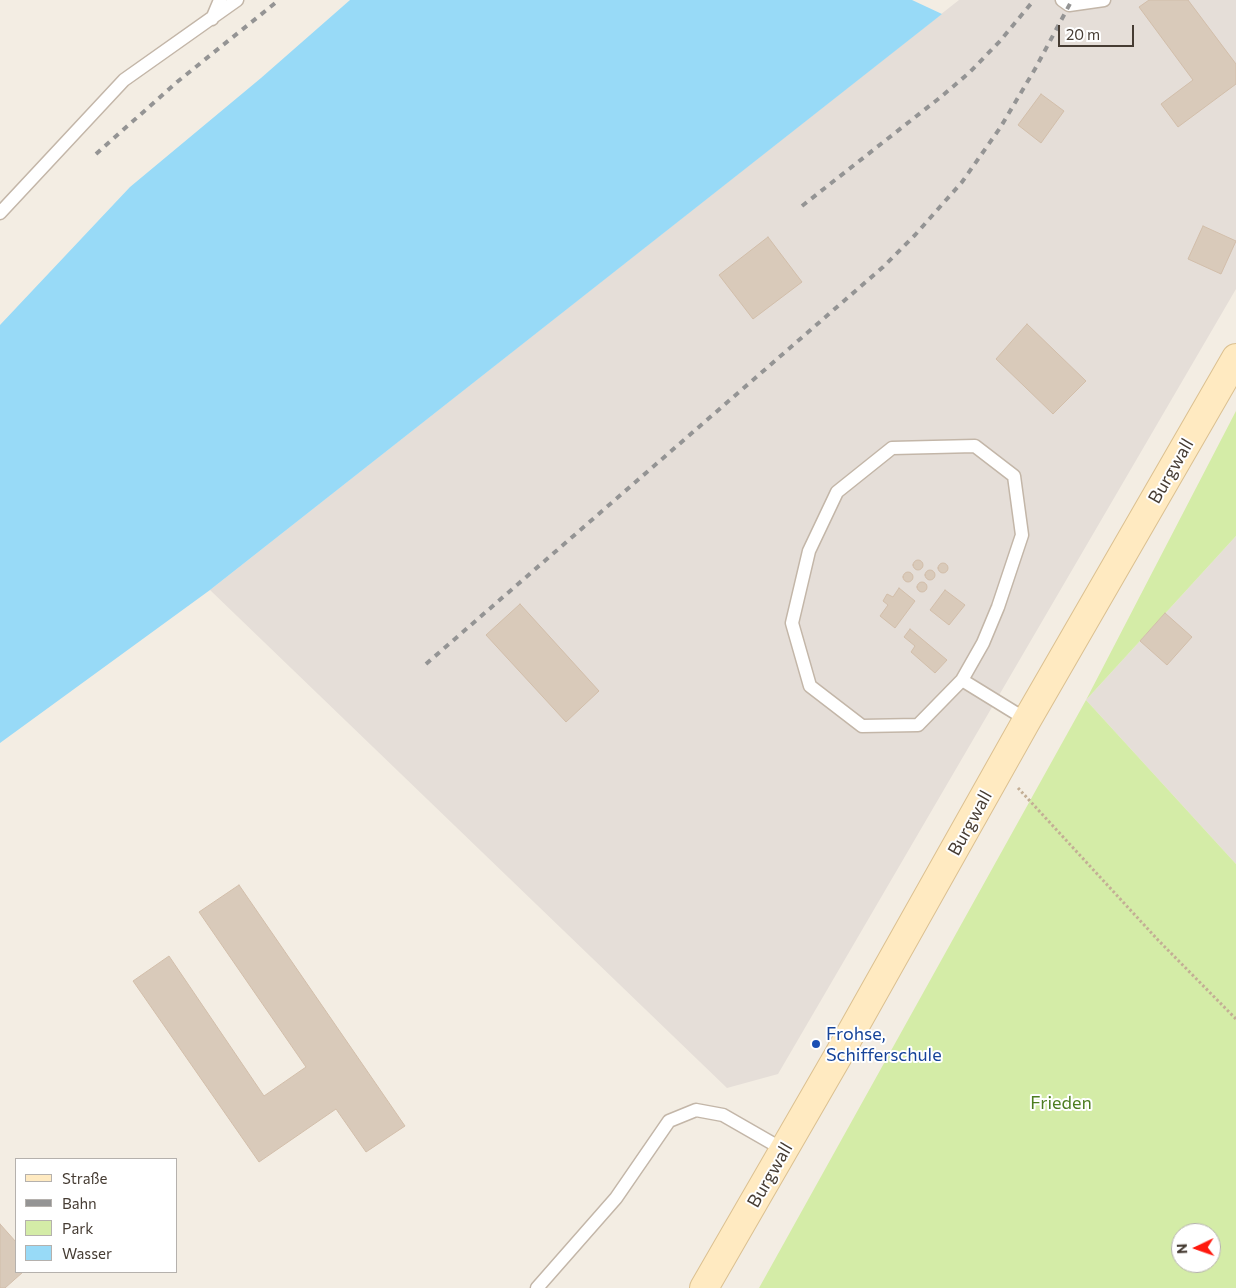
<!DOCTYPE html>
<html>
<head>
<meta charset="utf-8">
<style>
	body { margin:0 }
	#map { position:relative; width:1236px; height:1288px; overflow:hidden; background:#f3ede3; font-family:Commissioner,sans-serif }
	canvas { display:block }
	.legend { position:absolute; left:15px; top:1158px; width:162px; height:115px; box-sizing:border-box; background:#fff; border:1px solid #b5b1ad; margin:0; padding:6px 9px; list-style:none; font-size:15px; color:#463c33 }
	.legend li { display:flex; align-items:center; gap:10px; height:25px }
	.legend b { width:25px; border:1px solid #b5b1ad }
	.north { position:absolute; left:1171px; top:1223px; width:50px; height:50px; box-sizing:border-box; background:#fff; border:1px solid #b5b1ad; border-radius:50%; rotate:267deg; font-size:14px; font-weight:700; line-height:20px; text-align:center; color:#463c33 }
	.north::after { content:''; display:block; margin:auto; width:18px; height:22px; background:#ff190e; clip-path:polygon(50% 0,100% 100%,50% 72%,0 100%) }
	.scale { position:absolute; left:1058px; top:25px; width:76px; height:22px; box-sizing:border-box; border:2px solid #463c33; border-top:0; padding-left:6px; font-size:15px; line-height:18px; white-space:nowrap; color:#463c33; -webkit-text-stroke:4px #fff; paint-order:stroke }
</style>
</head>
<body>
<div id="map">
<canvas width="1236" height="1288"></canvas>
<ul class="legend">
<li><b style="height:6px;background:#ffeac1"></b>Straße</li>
<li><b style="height:6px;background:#949494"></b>Bahn</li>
<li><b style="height:14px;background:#d4eca7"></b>Park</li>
<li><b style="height:14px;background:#98daf7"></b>Wasser</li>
</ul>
<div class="north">N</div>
<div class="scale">20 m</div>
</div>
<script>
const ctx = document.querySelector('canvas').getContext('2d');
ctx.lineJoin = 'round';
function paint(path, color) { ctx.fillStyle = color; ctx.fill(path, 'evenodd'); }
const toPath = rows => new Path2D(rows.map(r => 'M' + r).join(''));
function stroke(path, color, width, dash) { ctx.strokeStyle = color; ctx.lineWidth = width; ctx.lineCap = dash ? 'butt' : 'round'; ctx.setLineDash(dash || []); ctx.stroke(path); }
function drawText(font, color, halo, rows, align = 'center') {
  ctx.font = font + ' Commissioner,sans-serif'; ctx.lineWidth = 4; ctx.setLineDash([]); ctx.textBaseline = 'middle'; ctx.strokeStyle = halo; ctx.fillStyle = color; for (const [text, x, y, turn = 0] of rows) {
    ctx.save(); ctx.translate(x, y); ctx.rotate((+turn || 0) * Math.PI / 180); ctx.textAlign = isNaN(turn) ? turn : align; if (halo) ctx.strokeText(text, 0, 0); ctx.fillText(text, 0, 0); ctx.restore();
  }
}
const industrial = toPath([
	[959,0,1236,0,1236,289,778,1074,727,1088,210,590],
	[1236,536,1236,864,1086,700]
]);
const green = toPath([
	[1236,411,1236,536,1086,700,1236,864,1236,1288,759,1288,1086,700],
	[1181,1233,1211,1233,1211,1263,1181,1263]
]);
const water = toPath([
	[350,0,912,0,942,14,210,590,0,743,0,325,130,187,261,78]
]);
const building = toPath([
	[1149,0,1188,0,1236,64,1236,84,1178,127,1161,104,1193,80,1139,7,1149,0],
	[1041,94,1064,111,1041,143,1018,125,1041,94],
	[1203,226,1236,241,1221,274,1188,259,1203,226],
	[768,237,802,282,753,319,719,275,768,237],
	[1027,324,1086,381,1053,414,996,359,1027,324],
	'913 565a5 5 0 1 1 10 0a5 5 0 1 1-10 0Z',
	'938 568a5 5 0 1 1 10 0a5 5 0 1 1-10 0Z',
	'925 575a5 5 0 1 1 10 0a5 5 0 1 1-10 0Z',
	'903 577a5 5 0 1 1 10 0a5 5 0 1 1-10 0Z',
	'917 587a5 5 0 1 1 10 0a5 5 0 1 1-10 0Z',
	[899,588,915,601,895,628,880,616,888,605,883,601,887,594,893,597,899,588],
	[945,590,965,605,949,625,930,610,945,590],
	[520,604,599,691,566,722,486,635,520,604],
	[1165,613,1192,637,1167,665,1140,641,1165,613],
	[910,629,947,660,935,673,911,652,915,646,904,637,910,629],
	[239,885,405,1126,366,1152,336,1109,259,1162,133,981,169,956,264,1096,306,1067,199,912,239,885],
	[0,1224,16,1242,16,1272,23,1272,5,1288,0,1288,0,1224]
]);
const path = toPath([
	[1018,788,1158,940,1236,1019]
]);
const lane = toPath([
	[1062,0,1069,5,1104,0],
	[212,19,220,0],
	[0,213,124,80,237,0],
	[962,680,918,725,862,726,810,686,792,623,809,551,837,492,892,448,975,446,1014,476,1022,535,998,607,983,643,962,680,1027,720],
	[537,1288,616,1198,669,1121,696,1110,723,1115,784,1150]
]);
const secondary = toPath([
	[704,1288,838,1056,1027,720,1236,358]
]);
const rail = toPath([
	[96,154,177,82,279,0],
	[802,206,942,96,970,72,1000,41,1034,0],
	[426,664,883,267,915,235,962,182,1000,128,1035,69,1072,0]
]);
const markers = [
	[816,1044,5,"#1a4fb4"]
];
const streetNames = [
	["Burgwall",1171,471,-60],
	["Burgwall",970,823,-61],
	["Burgwall",770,1175,-60]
];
const transitNames = [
	["Frohse,",826,1034],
	["Schifferschule",826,1055]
];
const parkNames = [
	["Frieden",1061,1103]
];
paint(industrial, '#e5ded8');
paint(green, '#d4eca7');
paint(water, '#98daf7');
paint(building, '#d9caba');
stroke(building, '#d2beaa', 1);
stroke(lane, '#c3b6a8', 15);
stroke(secondary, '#dbc090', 30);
stroke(path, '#c3ae95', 3, [2.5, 2.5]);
stroke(lane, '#fff', 12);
stroke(secondary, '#ffeac1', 28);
stroke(rail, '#949494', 4, [6, 6]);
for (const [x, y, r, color] of markers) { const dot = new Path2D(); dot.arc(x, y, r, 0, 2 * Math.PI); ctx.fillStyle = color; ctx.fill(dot); stroke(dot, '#fff', 2); }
drawText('18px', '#463c33', '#fff', streetNames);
drawText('18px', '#164399', '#fff', transitNames, 'left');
drawText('18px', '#4d7d21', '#fff', parkNames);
</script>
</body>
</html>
